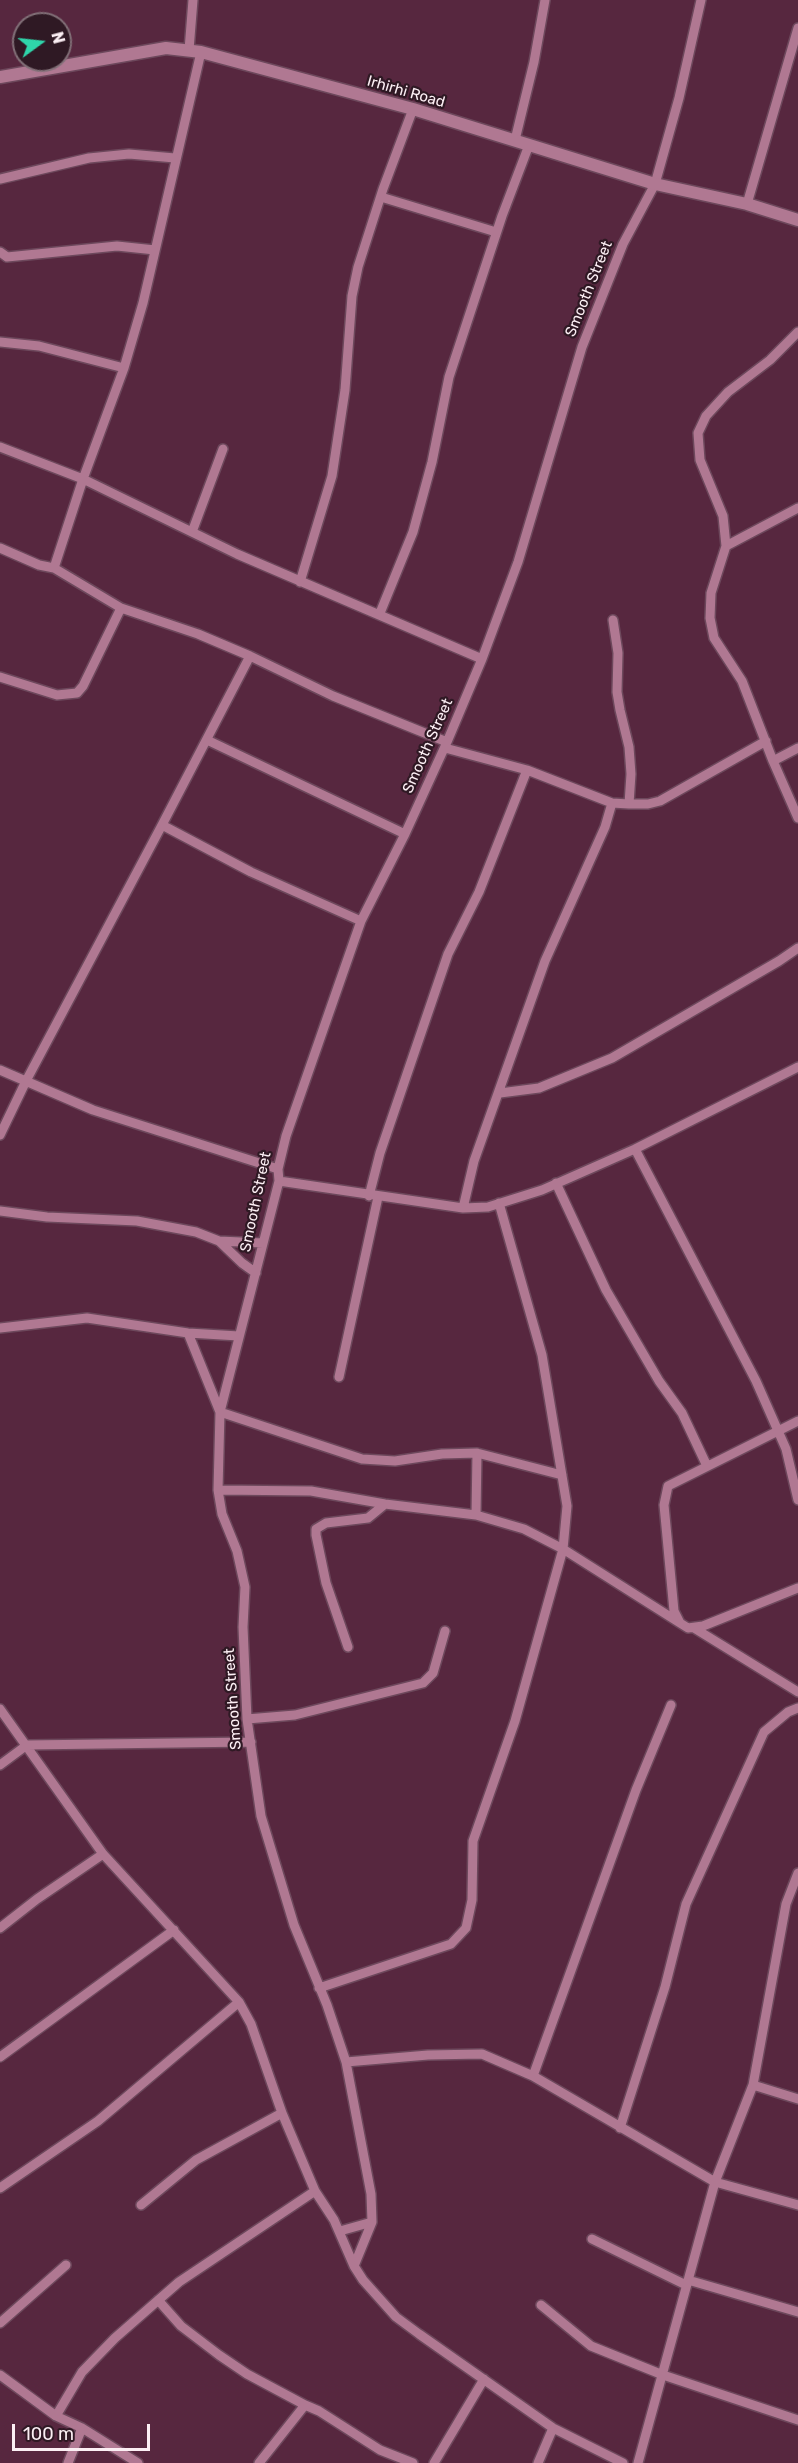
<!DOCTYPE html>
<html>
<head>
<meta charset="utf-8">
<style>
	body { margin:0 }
	#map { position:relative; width:798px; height:2463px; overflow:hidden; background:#57273f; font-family:Rubik,sans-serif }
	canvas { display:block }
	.north { position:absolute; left:12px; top:12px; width:60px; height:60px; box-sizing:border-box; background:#2f1924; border:2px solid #816f77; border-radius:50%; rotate:75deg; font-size:16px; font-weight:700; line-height:24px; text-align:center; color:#fceff4 }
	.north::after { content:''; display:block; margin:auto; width:21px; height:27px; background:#2fd4aa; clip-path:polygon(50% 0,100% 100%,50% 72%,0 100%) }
	.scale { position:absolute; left:12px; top:2424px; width:138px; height:27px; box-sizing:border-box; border:3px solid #fceff4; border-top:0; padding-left:8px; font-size:18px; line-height:21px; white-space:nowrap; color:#fceff4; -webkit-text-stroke:4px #2f1924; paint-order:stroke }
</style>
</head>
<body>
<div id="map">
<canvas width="798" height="2463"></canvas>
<div class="north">N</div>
<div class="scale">100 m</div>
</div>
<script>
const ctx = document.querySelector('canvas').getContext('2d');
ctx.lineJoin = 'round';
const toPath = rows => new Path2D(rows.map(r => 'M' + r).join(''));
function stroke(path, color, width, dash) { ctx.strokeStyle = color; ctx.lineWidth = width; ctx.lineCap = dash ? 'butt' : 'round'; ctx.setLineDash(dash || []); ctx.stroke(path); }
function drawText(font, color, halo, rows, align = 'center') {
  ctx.font = font + ' Rubik,sans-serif'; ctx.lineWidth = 4.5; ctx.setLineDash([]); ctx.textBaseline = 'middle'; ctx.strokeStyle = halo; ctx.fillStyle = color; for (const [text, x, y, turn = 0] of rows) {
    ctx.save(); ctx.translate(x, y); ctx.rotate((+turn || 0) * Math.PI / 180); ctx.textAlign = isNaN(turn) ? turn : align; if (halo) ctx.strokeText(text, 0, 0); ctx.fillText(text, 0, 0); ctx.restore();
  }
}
const minor = toPath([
	[189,50,193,0],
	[515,140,534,62,545,0],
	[0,179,89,158,129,154,175,158],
	[381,197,496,232],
	[747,204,798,28],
	[0,252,7,257,117,246,155,250],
	[798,332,770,360,728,392,706,416,698,433,700,460,723,516,726,546,711,593,710,618,714,638,742,681,773,761,798,818],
	[0,342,39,346,124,368],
	[0,447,83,479,237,554,482,659],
	[192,532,223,449],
	[726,546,798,508],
	[0,548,39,565,54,568,121,608,198,634,250,656,333,696,447,742],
	[54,568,83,479,124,368,143,303,201,52],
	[300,582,332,476,345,390,352,296,358,267,383,189,413,109],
	[380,613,413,532,432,462,449,377,502,216,529,145],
	[0,677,57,695,77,693,83,686,121,608],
	[207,740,405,834],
	[445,748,527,770,612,803,605,827,545,961,474,1161,463,1208],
	[773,761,798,748],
	[612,803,629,804,631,774,629,747,620,710,617,692,618,653,613,620],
	[629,804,648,804,660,801,766,741],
	[162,825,250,656],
	[0,1070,93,1110,278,1169],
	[500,1093,539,1088,612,1058,779,961,798,948],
	[0,1135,26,1081,162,825,251,872,361,921],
	[635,1149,756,1381,786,1449,798,1500],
	[279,1181,463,1208,488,1207,542,1190,635,1149,798,1067],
	[556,1183,606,1290,659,1381,682,1413,707,1466],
	[369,1196,380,1153,448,954,479,892,527,770],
	[0,1211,47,1217,137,1221,196,1232,219,1241,242,1263,256,1273],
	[219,1241,263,1243],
	[0,1328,87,1318,188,1333,239,1336],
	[188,1333,220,1412,362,1459,395,1461,442,1454,477,1453,562,1475],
	[339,1377,378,1197],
	[798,1421,668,1486,664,1505,674,1611,680,1623,688,1628,703,1626,798,1588],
	[218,1490,311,1491,385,1504,476,1515,524,1529,563,1549,680,1623],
	[476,1515,477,1453],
	[694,1628,798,1692],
	[348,1647,326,1583,316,1535,316,1529,326,1523,368,1518,385,1504],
	[0,1709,103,1854,239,2002,251,2024,282,2113,315,2191,334,2220,354,2266,363,2280,396,2317,419,2334,553,2428,623,2463],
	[247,1719,295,1715,423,1683,433,1673,445,1631],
	[0,1765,27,1745,251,1742],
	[0,1928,37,1899,103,1854],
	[319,1988,451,1944,466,1928,472,1900,473,1841,515,1721,563,1549,567,1506,542,1355,499,1203],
	[0,2057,174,1930],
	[346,2062,428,2055,482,2054,533,2076,715,2182,798,2205],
	[533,2076,636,1790,671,1705],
	[753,2085,798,2099],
	[620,2128,665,1987,686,1904,764,1732,788,1712,798,1708],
	[0,2188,98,2121,239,2002],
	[141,2205,196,2160,282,2113],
	[340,2231,372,2222],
	[592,2239,686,2285],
	[354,2266,372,2222,371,2194,346,2062,327,2005,294,1925,261,1816,247,1719,243,1627,245,1587,237,1551,222,1514,218,1490,220,1412,279,1181,278,1169,286,1136,361,921,405,834,447,742,482,659,518,562,582,347,623,244,655,184,679,98,701,0],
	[688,2280,798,2312],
	[158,2300,181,2326,219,2355,247,2374,305,2405],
	[541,2305,591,2346,663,2375,798,2420],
	[0,2323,66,2265],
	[0,2375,56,2416,82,2428,138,2463],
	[56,2416,82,2372,115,2338,179,2282,315,2191],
	[68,2463,82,2428],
	[259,2463,305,2405,319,2411,380,2450,413,2463],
	[434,2463,484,2379],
	[538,2463,553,2428],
	[638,2463,715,2182,753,2085,786,1904,798,1873]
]);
const tertiary = toPath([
	[0,77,166,48,201,52,413,109,655,184,747,204,798,220]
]);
const streetNames = [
	["Irhirhi Road",406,92,16],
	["Smooth Street",589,289,-68],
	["Smooth Street",428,746,-66],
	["Smooth Street",256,1202,-78],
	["Smooth Street",233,1699,-94]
];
stroke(minor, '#6d485c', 12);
stroke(tertiary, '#6d485c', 15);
stroke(minor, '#b07892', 9);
stroke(tertiary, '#b07892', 12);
drawText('15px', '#fceff4', '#2f1924', streetNames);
</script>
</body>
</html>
